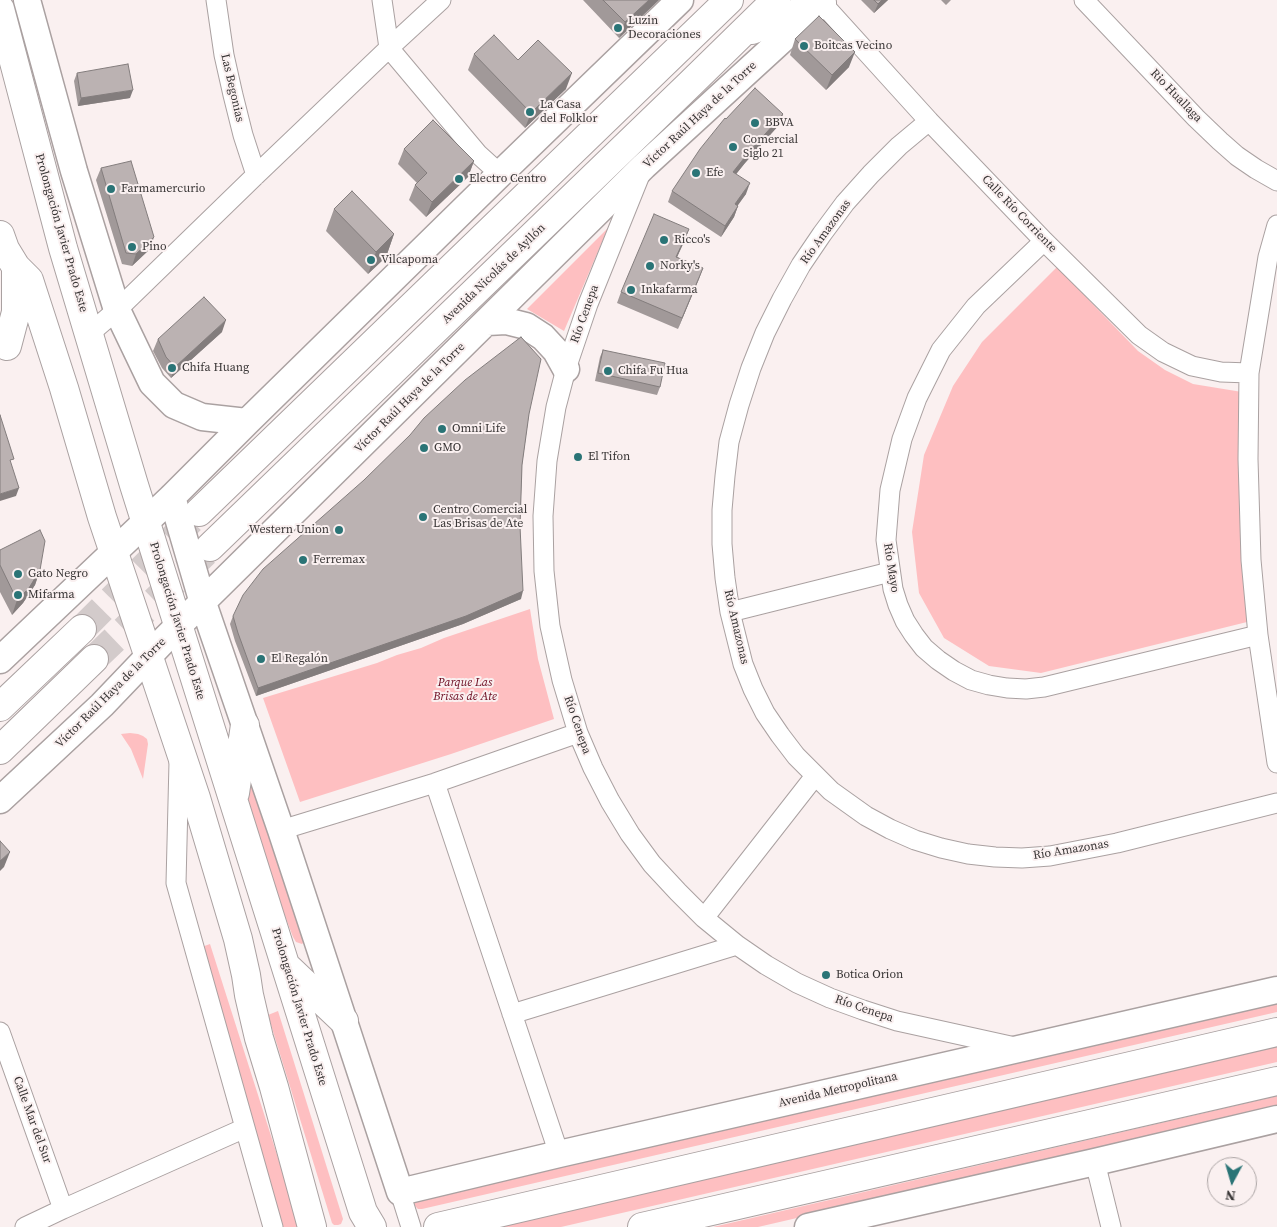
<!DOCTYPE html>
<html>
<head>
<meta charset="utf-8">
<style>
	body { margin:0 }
	#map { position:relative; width:1277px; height:1227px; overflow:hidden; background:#faf0f0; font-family:"Source Serif 4",serif }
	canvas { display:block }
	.north { position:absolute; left:1207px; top:1157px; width:50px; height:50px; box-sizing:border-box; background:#faf0f0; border:1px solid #aca5a5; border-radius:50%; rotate:186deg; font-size:14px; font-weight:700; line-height:20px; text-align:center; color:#383535 }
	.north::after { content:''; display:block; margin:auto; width:18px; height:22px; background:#2a7476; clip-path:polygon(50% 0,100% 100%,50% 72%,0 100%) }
</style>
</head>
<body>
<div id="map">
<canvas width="1277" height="1227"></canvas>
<div class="north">N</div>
</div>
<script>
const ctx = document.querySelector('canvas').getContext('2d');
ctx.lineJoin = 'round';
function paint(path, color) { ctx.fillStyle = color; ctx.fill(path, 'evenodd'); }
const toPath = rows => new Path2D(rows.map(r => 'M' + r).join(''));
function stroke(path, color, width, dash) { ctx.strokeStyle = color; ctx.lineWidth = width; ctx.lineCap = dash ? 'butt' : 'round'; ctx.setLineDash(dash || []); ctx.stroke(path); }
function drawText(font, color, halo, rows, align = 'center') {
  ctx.font = font + ' "Source Serif 4",serif'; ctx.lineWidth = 4; ctx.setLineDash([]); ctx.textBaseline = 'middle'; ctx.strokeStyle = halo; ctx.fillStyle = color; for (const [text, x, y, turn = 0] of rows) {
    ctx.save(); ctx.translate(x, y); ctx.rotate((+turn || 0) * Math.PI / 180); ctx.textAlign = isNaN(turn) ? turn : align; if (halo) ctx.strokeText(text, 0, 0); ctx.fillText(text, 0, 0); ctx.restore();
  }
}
const green = toPath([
	[608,228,564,331,527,309],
	[1057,267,1138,351,1165,370,1193,384,1242,392,1241,504,1247,622,1041,673,989,666,944,638,919,593,912,532,924,455,953,386,982,342],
	[530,609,538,659,554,719,451,754,300,802,263,698,377,663,397,655,421,648,444,638],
	[130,733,138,734,143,736,147,739,148,744,143,779,131,749,121,734],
	[247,774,284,874,305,941,302,944,296,942,293,937,269,874,243,797],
	[210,944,300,1227,283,1227,196,949],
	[1277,999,1277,1012,422,1209,418,1209,415,1206,414,1202,415,1199],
	[278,1011,343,1219,341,1224,338,1225,334,1225,332,1223,268,1015],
	[1277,1044,1277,1062,561,1227,480,1227],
	[1277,1096,1277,1107,758,1227,713,1227]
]);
const primaryTunnel = toPath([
	[82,629,197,514],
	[94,659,208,550]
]);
const street = toPath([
	[216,0,224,55,233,95,243,135,256,175],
	[382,0,389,48,478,154,500,174],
	[1084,0,1196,118,1220,141,1237,156,1256,169,1277,181],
	[822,3,929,121,1044,241,1139,335,1163,352,1192,366,1221,372,1249,373],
	[929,121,899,146,871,174,845,203,822,234,801,265,782,299,765,333,751,368,739,405,729,442,725,476,722,510,722,544,725,578,730,612,743,664,753,689,765,713,780,735,796,756,831,791,866,816,890,829,915,840,941,848,968,854,995,857,1022,858,1050,856,1117,843,1277,803],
	[640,175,588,304,566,369,556,407,547,461,543,516,544,571,550,626,562,680,578,733,593,768,610,801,630,834,652,864,678,892,704,918,737,945,766,965,797,983,830,998,863,1010,897,1021,1015,1047],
	[1277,225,1268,257,1249,373,1248,459,1251,560,1258,635,1277,763],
	[1044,241,976,306,941,350,917,398,902,439,890,490,886,540,893,589,898,605,905,621,914,635,924,648,938,660,954,671,971,680,989,685,1007,688,1026,689,1044,687,1258,635],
	[89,334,117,310,256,175,389,48,441,0],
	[730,612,890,572],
	[179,762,176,883,273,1227],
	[435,783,559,1154],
	[281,830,435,783,578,733],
	[704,918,815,776],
	[512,1014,737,945],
	[0,1032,63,1209],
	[1095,1162,1111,1227],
	[400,1192,411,1227],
	[25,1227,63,1209,245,1128]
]);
const secondary = toPath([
	[27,0,74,171,117,310,152,383,174,405,202,417,247,422],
	[487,322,506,321,526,326,543,337,556,351,566,369],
	[172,497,203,603,281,830,400,1192,559,1154,1277,990],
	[0,660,172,497,247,422,500,174,680,0],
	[0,800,102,705,167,637,644,166,821,4],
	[808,1227,1095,1162,1277,1119]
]);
const primary = toPath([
	[0,9,63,248,134,485,363,1212,372,1227],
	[752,30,822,3],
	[0,235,5,249,16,267,29,280,64,388,102,517,196,798,238,939,246,975,249,995,259,1038,274,1087,312,1227],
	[7,346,16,312,16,267],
	[199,512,729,0],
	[210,547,690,84,776,0],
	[0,707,82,629],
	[0,750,94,659],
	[235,793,245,725],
	[287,967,344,1021],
	[438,1227,1277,1032],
	[642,1227,1277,1081]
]);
const wall = toPath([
	[583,0,659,0,619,38],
	[861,0,888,0,874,13],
	[941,0,951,0,946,5],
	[795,39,849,67,826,90,790,55],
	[474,54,518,60,566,89,525,128,468,70],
	[77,73,130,98,78,106,74,81],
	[783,114,779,125,745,163,736,174,746,194,737,205,738,206,734,217,721,237,668,202,672,191],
	[404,149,474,161,468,177,426,217,409,200,415,185,417,183,398,164],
	[101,168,150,249,132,266,122,264,96,180],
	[334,209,394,234,386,257,368,274,326,231],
	[689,229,677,257,703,268,678,329,617,303,621,292],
	[222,332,171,378,162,368,153,351,158,339],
	[603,350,660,387,657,395,595,381,600,357],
	[529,414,522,465,520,526,521,599,463,624,256,696,235,641,230,624,233,616],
	[0,550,40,570,35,585,23,603,12,615,0,592]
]);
const shadedWall = toPath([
	[649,0,659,0,619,38,625,22],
	[882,0,888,0,874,13,878,4],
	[855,52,849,67,826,90,832,75],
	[572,73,566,89,525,128,531,113],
	[133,90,130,98,78,106,81,98],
	[783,114,779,125,745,163,729,183,733,172,749,152],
	[474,161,468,177,426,217,432,202],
	[750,183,746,194,731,215,735,204],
	[738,206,734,217,721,237,725,226],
	[689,229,685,240,672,268,676,257],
	[394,234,386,257,368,274,376,252],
	[154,237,150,249,132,266,136,254],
	[703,268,699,279,678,329,682,318],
	[226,320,222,332,171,378,175,367],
	[19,488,16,496,0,501,0,494],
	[40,570,35,585,23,603,12,615,17,600],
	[523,591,521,599,463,624,256,696,258,688],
	[10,852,4,867,0,871,0,861]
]);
const building = toPath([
	[603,0,649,0,625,22,603,0],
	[874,0,882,0,878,4,874,0],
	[819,16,855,52,832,75,795,39,819,16],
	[494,35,518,60,538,40,572,73,531,113,474,54,494,35],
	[128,64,133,90,81,98,77,73,128,64],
	[755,88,783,114,749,152,733,172,750,183,735,204,738,206,725,226,672,191,700,149,725,118,726,119,755,88],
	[433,120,474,161,432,202,415,185,427,173,404,149,433,120],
	[131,161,154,237,136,254,126,253,101,168,131,161],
	[352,191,394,234,376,252,334,209,352,191],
	[654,214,689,229,676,257,703,268,682,318,621,292,654,214],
	[204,297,226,320,175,367,166,357,158,339,204,297],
	[521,337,541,359,529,414,522,465,520,526,523,591,466,616,258,688,238,633,233,616,243,595,263,569,364,480,410,435,424,418,465,380,521,337],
	[603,350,665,363,660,387,598,373,603,350],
	[0,415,14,459,10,460,19,488,0,494,0,415],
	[40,530,45,541,40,570,29,588,17,600,0,565,0,550,40,530],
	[0,841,10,852,0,861,0,841]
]);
const markers = [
	[618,28,5,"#2a7476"],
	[804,46,5,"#2a7476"],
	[530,112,5,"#2a7476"],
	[755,123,5,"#2a7476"],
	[733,147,5,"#2a7476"],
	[696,173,5,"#2a7476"],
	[459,179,5,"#2a7476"],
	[111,189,5,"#2a7476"],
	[664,240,5,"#2a7476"],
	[132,247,5,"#2a7476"],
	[371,260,5,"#2a7476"],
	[650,266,5,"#2a7476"],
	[631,290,5,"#2a7476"],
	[172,368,5,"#2a7476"],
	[608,371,5,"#2a7476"],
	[442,429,5,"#2a7476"],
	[424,448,5,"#2a7476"],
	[578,457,5,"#2a7476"],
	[423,517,5,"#2a7476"],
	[339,530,5,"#2a7476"],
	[303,560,5,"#2a7476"],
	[18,574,5,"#2a7476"],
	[18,595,5,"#2a7476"],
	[261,659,5,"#2a7476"],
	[826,975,5,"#2a7476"]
];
const poiNames = [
	["Luzin",628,21],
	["Decoraciones",628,35],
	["Boitcas Vecino",814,46],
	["La Casa",540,105],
	["del Folklor",540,119],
	["BBVA",765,123],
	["Comercial",743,140],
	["Siglo 21",743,154],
	["Efe",706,173],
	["Electro Centro",469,179],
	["Farmamercurio",121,189],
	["Ricco's",674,240],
	["Pino",142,247],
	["Vilcapoma",381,260],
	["Norky's",660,266],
	["Inkafarma",641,290],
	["Chifa Huang",182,368],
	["Chifa Fu Hua",618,371],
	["Omni Life",452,429],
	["GMO",434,448],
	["El Tifon",588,457],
	["Centro Comercial",433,510],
	["Las Brisas de Ate",433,524],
	["Western Union",329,530,"right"],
	["Ferremax",313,560],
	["Gato Negro",28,574],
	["Mifarma",28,595],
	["El Regalón",271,659],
	["Botica Orion",836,975]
];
const streetNames = [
	["Las Begonias",232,88,77],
	["Rio Huallaga",1176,96,46],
	["Víctor Raúl Haya de la Torre",700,115,-43],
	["Calle Río Corriente",1019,214,46],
	["Río Amazonas",826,232,-54],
	["Prolongación Javier Prado Este",61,233,74],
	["Avenida Nicolás de Ayllón",494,274,-44],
	["Río Cenepa",585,314,-70],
	["Víctor Raúl Haya de la Torre",410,398,-45],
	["Río Mayo",891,568,81],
	["Prolongación Javier Prado Este",177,621,73],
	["Río Amazonas",736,627,77],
	["Víctor Raúl Haya de la Torre",111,693,-45],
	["Río Cenepa",577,725,71],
	["Río Amazonas",1071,850,-9],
	["Prolongación Javier Prado Este",299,1007,73],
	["Río Cenepa",864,1009,19],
	["Avenida Metropolitana",838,1090,-13],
	["Calle Mar del Sur",32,1120,70]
];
const parkNames = [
	["Parque Las",465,683],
	["Brisas de Ate",465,697]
];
paint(green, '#febfc1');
stroke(primaryTunnel, '#d3cbcb', 28, [28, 14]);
stroke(street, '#aaa1a1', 21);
stroke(secondary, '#aaa1a1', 29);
stroke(primary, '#aaa1a1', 30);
stroke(street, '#fff', 19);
stroke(secondary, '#fff', 26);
stroke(primary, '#fff', 28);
paint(wall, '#a19999');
paint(shadedWall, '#837d7d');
paint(building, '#bbb2b2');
stroke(building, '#837d7d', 1);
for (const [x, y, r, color] of markers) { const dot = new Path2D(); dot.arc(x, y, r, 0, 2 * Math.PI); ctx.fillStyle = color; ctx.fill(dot); stroke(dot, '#faf0f0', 2); }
drawText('12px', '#383535', '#faf0f0', poiNames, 'left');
drawText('12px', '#383535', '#faf0f0', streetNames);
drawText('italic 12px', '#6b0a1f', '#faf0f0', parkNames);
</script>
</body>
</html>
